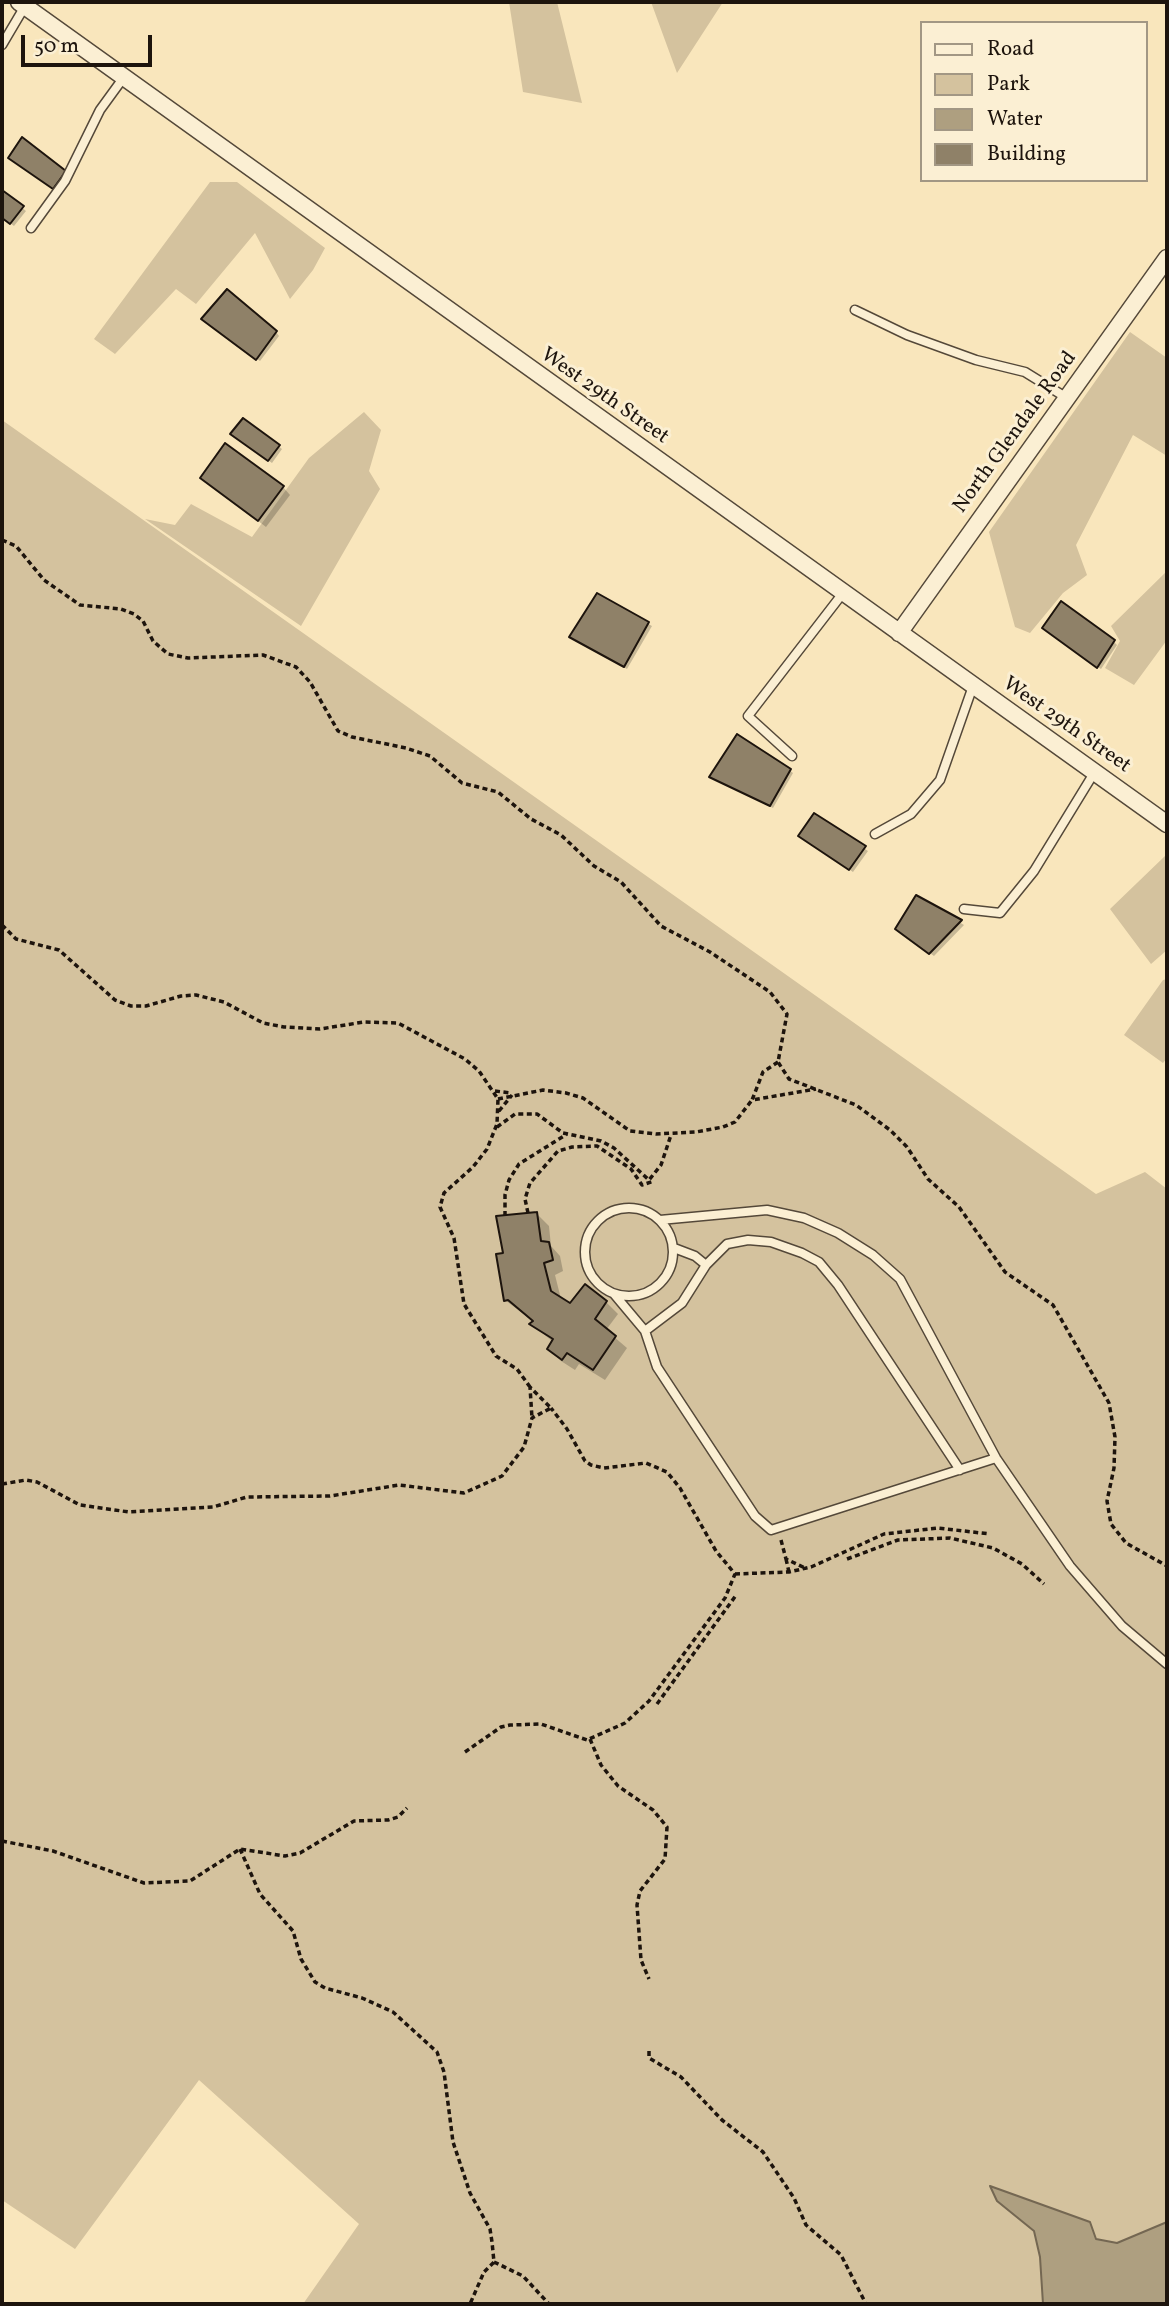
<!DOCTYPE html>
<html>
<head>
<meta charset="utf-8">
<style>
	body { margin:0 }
	#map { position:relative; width:1169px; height:2306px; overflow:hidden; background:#f9e6bc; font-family:Vollkorn,serif }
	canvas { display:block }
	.frame { position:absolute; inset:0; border:4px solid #1d140d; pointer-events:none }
	.legend { position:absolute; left:920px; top:21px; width:228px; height:161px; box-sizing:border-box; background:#fbefd3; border:2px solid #a29784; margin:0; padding:9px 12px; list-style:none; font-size:21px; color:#1d140d }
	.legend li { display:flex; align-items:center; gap:14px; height:35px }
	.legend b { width:35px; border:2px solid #a29784 }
	.scale { position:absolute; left:21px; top:35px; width:131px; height:32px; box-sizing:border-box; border:4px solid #1d140d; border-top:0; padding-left:9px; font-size:21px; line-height:24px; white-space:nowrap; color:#1d140d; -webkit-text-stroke:5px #fbefd3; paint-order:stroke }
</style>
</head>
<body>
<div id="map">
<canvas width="1169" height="2306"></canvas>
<div class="frame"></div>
<ul class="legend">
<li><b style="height:9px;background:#fbefd3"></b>Road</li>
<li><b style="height:19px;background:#d4c29e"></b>Park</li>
<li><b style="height:19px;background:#ae9f80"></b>Water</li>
<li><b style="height:19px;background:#8f8168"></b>Building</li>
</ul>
<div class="scale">50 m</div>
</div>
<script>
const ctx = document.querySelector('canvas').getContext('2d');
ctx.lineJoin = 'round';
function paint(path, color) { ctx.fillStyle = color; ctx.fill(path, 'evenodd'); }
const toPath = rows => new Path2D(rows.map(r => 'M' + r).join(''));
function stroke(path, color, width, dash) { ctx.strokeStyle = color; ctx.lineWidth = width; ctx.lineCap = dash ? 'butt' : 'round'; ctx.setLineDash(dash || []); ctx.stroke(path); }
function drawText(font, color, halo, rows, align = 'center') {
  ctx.font = font + ' Vollkorn,serif'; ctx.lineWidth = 6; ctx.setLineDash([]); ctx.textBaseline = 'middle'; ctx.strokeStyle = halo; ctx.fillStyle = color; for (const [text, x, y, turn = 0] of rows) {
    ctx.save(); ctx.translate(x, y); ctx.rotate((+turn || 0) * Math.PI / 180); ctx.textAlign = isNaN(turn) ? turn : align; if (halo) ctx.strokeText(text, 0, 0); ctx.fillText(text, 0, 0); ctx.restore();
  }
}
const green = toPath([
	[509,2,557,2,582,103,523,92],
	[651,2,723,2,677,73],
	[210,182,237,182,325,248,313,270,290,299,255,233,196,304,176,289,115,354,94,339],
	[1130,332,1167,358,1167,456,1133,435,1076,545,1087,575,1063,593,1030,633,1015,627,989,532],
	[364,412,381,430,369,471,380,489,301,626,145,519,175,525,191,504,252,537,309,458],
	[2,420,1096,1194,1145,1172,1167,1189,1167,2304,303,2304,359,2224,199,2080,75,2249,2,2200],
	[1167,571,1167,640,1134,685,1105,668,1120,641,1111,626],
	[1165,856,1167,858,1167,950,1151,964,1110,909],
	[1167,979,1167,1058,1163,1063,1124,1035,1163,980]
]);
const water = toPath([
	[990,2186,1090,2222,1096,2239,1117,2243,1167,2222,1167,2304,1043,2304,1040,2257,1034,2231,997,2201,990,2186]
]);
const shadow = toPath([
	[2,192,26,211,14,226,2,217],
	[206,322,276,332,279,336,260,361],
	[244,420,282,449,272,463,236,437],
	[202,478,283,487,290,495,266,527],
	[597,596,652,626,627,669,571,637],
	[1048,631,1113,641,1117,645,1101,669],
	[789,770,793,773,773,808,711,777],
	[815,815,868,851,853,872,803,839],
	[917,897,964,925,934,956,900,932],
	[537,1214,549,1226,551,1246,560,1256,563,1271,555,1275,561,1299,570,1305,606,1302,618,1314,606,1330,627,1348,605,1380,579,1364,575,1370,561,1361,550,1349,553,1342,532,1324,534,1322,505,1300,505,1254]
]);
const building = toPath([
	[22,137,66,171,53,189,8,158,22,137],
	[2,190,24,206,10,224,2,218,2,190],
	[227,289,277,331,256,360,201,319,227,289],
	[243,418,280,445,268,461,230,434,243,418],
	[225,443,284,486,258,521,200,478,225,443],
	[597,593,649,622,624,667,569,637,597,593],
	[1061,601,1115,640,1097,668,1042,628,1061,601],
	[737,734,791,769,770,806,709,777,737,734],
	[814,813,866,846,849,870,798,836,814,813],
	[916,895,962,920,929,954,895,929,916,895],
	[537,1212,541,1241,549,1242,553,1260,544,1263,551,1291,570,1303,585,1284,607,1301,595,1319,616,1336,593,1370,567,1353,562,1360,547,1349,553,1339,529,1324,533,1321,508,1300,504,1301,496,1254,503,1253,496,1216,537,1212]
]);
const path = toPath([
	[2,540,16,546,44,580,80,605,121,609,134,614,143,621,153,641,168,654,188,658,263,655,296,667,310,682,338,731,352,737,406,748,430,756,462,783,498,792,531,819,561,835,594,866,621,882,661,926,710,952,770,992,787,1014,778,1062,789,1079,856,1105,890,1130,907,1147,928,1179,959,1207,1005,1272,1053,1305,1109,1403,1115,1437,1114,1468,1107,1501,1111,1524,1126,1543,1167,1566],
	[2,925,16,939,59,950,115,1000,131,1006,146,1006,181,996,196,995,224,1002,263,1023,284,1027,320,1029,364,1022,398,1023,465,1059,479,1071,498,1099,497,1124,487,1149,473,1167,444,1193,440,1207,454,1238,464,1304,496,1356,517,1369,530,1387],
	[778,1062,763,1072,752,1100,816,1089],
	[495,1091,511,1093],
	[498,1099,543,1090,566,1093,583,1098,630,1131,656,1134,696,1132,723,1127,735,1122,752,1100],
	[499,1111,512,1095],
	[497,1127,515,1114,537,1114,563,1133,601,1141,614,1148,649,1180,661,1165,671,1135],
	[528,1213,525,1199,530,1183,558,1151,572,1147,597,1146,631,1169,642,1185,654,1181],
	[505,1216,505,1195,509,1180,519,1164,567,1134],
	[2,1484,26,1480,37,1482,80,1505,129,1512,213,1507,247,1497,330,1496,399,1485,464,1493,502,1476,524,1447,532,1418,551,1408,530,1387,532,1418],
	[781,1540,786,1559,805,1568],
	[786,1559,789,1572],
	[847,1559,898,1540,950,1538,993,1548,1022,1564,1044,1584],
	[735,1574,789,1572,811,1567,884,1534,938,1528,990,1534],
	[657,1704,737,1594],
	[590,1739,601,1765,618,1786,653,1810,667,1827,665,1859,640,1891,637,1905,641,1960,649,1979],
	[465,1752,501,1727,510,1725,541,1724,587,1740,625,1723,649,1701,725,1598,735,1574,716,1551,680,1488,667,1472,646,1463,604,1468,591,1465,585,1461,567,1429,551,1408],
	[2,1841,53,1851,144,1883,190,1881,240,1849,285,1856,300,1853,354,1821,388,1820,398,1817,407,1808],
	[240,1849,260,1894,293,1931,301,1959,315,1982,325,1988,362,1998,393,2012,437,2052,444,2072,453,2142,470,2193,490,2229,492,2242,494,2262,484,2272,470,2304],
	[649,2051,649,2058,681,2077,722,2120,763,2152,794,2198,806,2225,841,2255,866,2304],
	[494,2262,523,2276,549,2304]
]);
const lane = toPath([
	[2,45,25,6],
	[31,228,65,181,100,110,124,77],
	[855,310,907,335,976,360,1025,372,1067,398],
	[792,756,748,716,843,593],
	[875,834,911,814,940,780,973,686],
	[964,909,1000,913,1034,871,1094,773],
	'585 1252a44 44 0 1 1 88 0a44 44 0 1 1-88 0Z',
	[660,1220,767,1210,804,1218,838,1233,873,1255,900,1279,996,1458,1070,1566,1122,1626,1167,1664],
	[674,1248,695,1256,706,1265],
	[614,1294,645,1331,657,1367,755,1516,771,1530,996,1458],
	[645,1331,682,1303,706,1265,727,1244,748,1240,771,1242,802,1253,819,1262,838,1285,960,1470]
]);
const street = toPath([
	[19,2,1167,824],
	[899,633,1167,258]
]);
const streetNames = [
	["West 29th Street",604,397,35],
	["North Glendale Road",1016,433,-54],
	["West 29th Street",1066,726,35]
];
paint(green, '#d4c29e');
paint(water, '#ae9f80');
stroke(water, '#746752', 2);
paint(shadow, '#0003');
paint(building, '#8f8168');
stroke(building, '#1d140d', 2);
stroke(lane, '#544839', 11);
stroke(street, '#544839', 19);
stroke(path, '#1d140d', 3.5, [5, 3.5]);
stroke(lane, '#fbefd3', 8);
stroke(street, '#fbefd3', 16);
drawText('21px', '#1d140d', '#fbefd3', streetNames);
</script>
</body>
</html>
